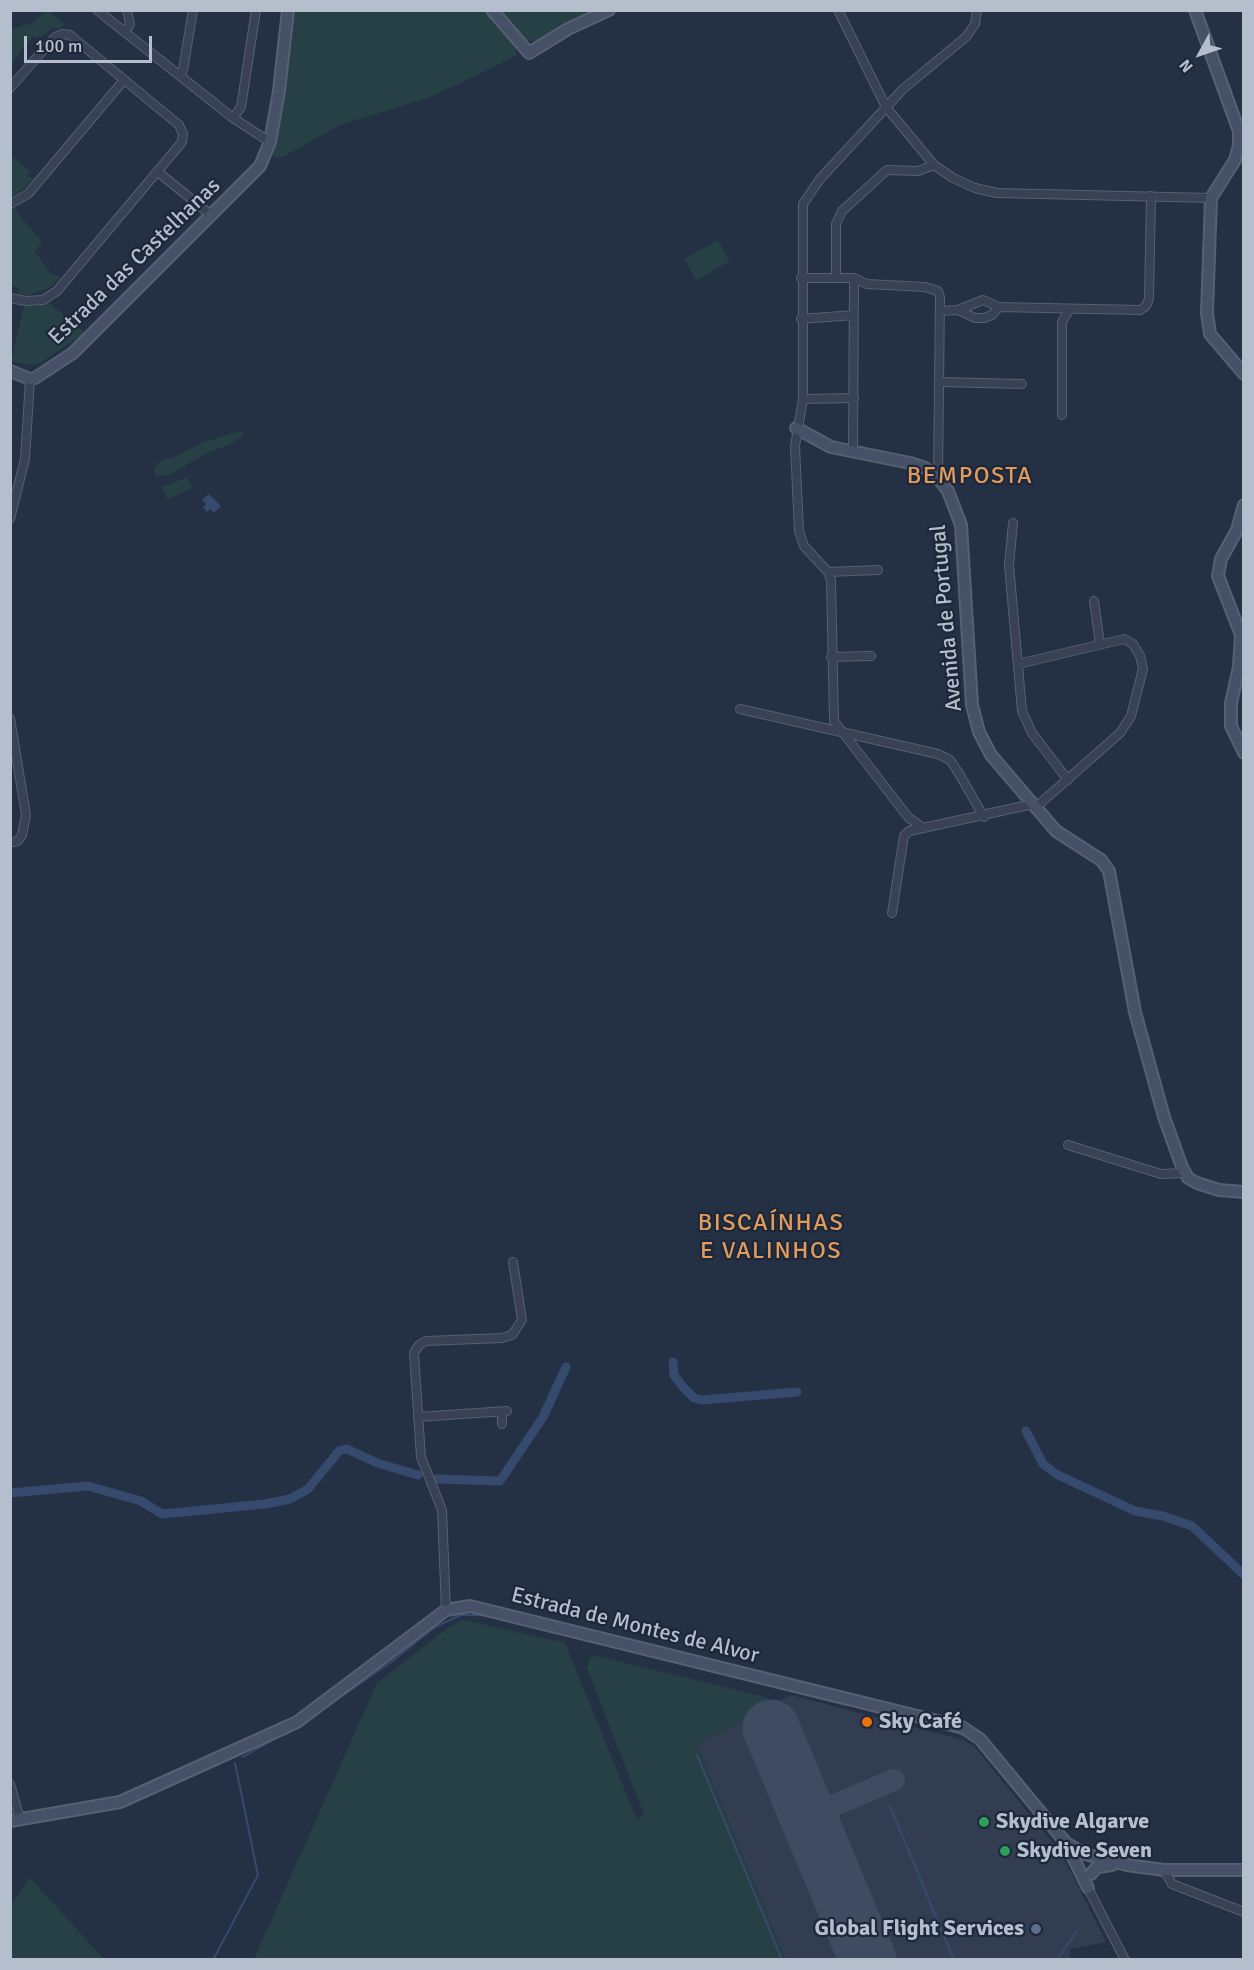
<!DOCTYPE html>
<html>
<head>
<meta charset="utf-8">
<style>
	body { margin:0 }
	#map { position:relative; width:1254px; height:1970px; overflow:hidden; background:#243044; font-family:Signika,sans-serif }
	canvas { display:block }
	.frame { position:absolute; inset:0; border:12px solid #b5becd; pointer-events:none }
	.north { position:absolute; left:1170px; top:24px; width:60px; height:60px; -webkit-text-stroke:4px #1d2739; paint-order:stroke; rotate:230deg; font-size:16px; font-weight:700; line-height:24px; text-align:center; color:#b5becd }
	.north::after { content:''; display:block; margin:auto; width:21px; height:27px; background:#b5becd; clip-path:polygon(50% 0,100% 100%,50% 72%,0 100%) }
	.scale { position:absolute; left:24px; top:36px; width:128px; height:27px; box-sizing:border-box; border:3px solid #b5becd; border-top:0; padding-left:8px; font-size:18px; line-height:21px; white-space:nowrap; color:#b5becd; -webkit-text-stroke:4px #1d2739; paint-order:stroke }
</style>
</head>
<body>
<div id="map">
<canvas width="1254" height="1970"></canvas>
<div class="frame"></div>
<div class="north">N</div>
<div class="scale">100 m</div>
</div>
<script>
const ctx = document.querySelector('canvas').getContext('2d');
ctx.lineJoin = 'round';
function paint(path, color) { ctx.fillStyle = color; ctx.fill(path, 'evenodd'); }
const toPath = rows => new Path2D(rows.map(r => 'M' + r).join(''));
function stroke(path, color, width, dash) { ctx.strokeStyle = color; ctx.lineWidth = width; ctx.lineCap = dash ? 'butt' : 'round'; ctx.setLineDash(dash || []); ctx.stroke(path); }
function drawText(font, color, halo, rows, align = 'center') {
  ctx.font = font + ' Signika,sans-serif'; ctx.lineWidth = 4.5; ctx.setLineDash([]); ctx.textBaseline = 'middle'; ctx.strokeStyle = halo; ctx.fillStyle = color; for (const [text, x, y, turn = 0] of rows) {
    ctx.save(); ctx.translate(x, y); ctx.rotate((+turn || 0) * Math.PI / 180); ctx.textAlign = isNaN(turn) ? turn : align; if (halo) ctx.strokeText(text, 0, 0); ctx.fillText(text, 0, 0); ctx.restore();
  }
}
const airport = toPath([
	[791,1695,963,1740,975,1747,1061,1853,1106,1942,1070,1949,1070,1959,785,1959,697,1745]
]);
const green = toPath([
	[47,10,65,24,61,28,51,29,39,39,33,36,11,65,11,29,30,24],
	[293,11,486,11,516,47,516,56,433,96,338,126,283,157,275,158,271,155,270,149,284,95],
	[497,11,590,11,536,41,527,41,517,33],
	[10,155,31,171,27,175,33,179,23,190,11,197],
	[16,208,20,216,42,242,35,252,51,274,61,277,49,288,28,295,17,294,19,287,11,286,11,210],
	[718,240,730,261,696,281,684,259],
	[47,301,85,333,40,363,32,365,11,361,24,306,39,306],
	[242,430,243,435,229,445,209,452,169,475,155,476,154,468,162,460,175,457,198,444],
	[187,477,192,489,167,499,162,487],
	[464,1620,565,1643,637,1820,644,1814,587,1669,589,1658,597,1656,766,1697,772,1705,697,1745,785,1959,254,1959,377,1683,449,1627],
	[30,1878,104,1959,11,1959,11,1905]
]);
const water = toPath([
	[209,494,221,506,214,513,210,509,207,512,203,507,206,504,202,500]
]);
const stream = toPath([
	[864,1709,961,1734],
	[313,1716,391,1662,435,1627,461,1615,484,1615,846,1705],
	[697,1755,782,1960],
	[243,1757,290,1730],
	[890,1806,954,1960],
	[213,1960,258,1875,235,1763],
	[1057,1960,1077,1931]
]);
const canal = toPath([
	[673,1362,674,1375,683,1387,694,1398,702,1400,797,1392],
	[1026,1431,1043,1464,1056,1474,1135,1511,1163,1516,1192,1526,1244,1575],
	[437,1479,500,1481,543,1417,566,1367],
	[10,1493,88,1486,141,1501,162,1514,265,1504,290,1499,308,1489,339,1451,347,1449,377,1463,418,1475]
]);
const taxiway = toPath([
	[812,1826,813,1817,818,1812,894,1780]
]);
const runway = toPath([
	[771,1728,868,1960]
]);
const street = toPath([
	[97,10,233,118,270,142],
	[838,10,886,107,934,165,953,178,975,188,997,193,1211,198],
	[977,10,975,24,966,37,903,89,820,179,803,204,803,399,795,446,799,531,804,546,828,572,831,580,834,721,908,817,923,828,1033,804],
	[125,32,130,24,127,10],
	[180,74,183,70,193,10],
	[10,88,55,37,62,34,70,35,179,125,183,134,182,142,57,291,43,300,26,301,10,298],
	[233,118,241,107,256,10],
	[158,172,212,216],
	[10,204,28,194,124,80],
	[836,277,836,224,842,211,887,170,918,171,934,165],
	[801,278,854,278,867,284,925,287,938,291,940,297,938,478],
	[958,310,975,318,984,318,992,315,999,307],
	[940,311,958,310,983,300,999,307,1140,310,1146,306,1149,299,1151,196],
	[801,319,854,315],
	[939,382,1022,384],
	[803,399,854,398],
	[1062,415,1062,322,1069,310],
	[853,452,854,278],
	[10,519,25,459,30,379],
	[1013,523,1009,565,1022,711,1032,733,1068,780],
	[828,572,878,570],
	[1094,601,1100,644],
	[831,657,871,656],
	[1018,664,1124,639,1133,644,1140,656,1143,669,1131,716,1120,733,1036,807],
	[740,709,938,754,950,760,958,772,984,817],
	[10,718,26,815,22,835,18,841,10,843],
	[892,913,904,836,909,831,923,828],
	[1068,1145,1161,1174,1184,1173],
	[502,1412,502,1424],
	[418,1417,507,1411],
	[446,1610,442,1510,421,1457,414,1353,419,1345,426,1341,502,1338,512,1335,522,1320,513,1262],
	[10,1784,20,1819],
	[1164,1870,1172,1884,1244,1912],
	[1088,1888,1125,1960]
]);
const secondary = toPath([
	[492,10,529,53,568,29,609,10],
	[1195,10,1239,131,1239,145,1235,160,1211,198,1207,313,1210,334,1244,374],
	[10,371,30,379,35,378,73,353,260,166,270,142,279,91,288,10],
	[796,428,831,447,910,463,925,468,938,478,948,491,961,525,972,705,979,732,991,755,1056,831,1101,860,1109,871,1135,1012,1164,1117,1182,1167,1188,1178,1197,1183,1219,1190,1244,1192],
	[1244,505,1237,530,1221,559,1218,576,1241,635,1239,667,1231,703,1231,726,1244,753],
	[10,1821,120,1802,284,1728,297,1722,446,1610,470,1606,962,1727,980,1739,1066,1843,1085,1854,1127,1865,1164,1870,1244,1870],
	[1066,1843,1088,1888],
	[1091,1874,1097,1867,1112,1865]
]);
const markers = [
	[867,1722,6,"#e8710a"],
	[984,1822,6,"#2e9e5b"],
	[1005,1851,6,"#2e9e5b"],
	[1036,1929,6,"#5c6f8a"]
];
const streetNames = [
	["Estrada das Castelhanas",135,262,-44],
	["Avenida de Portugal",947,618,-95],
	["Estrada de Montes de Alvor",635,1626,14]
];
const poiNames = [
	["Sky Café",879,1722],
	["Skydive Algarve",996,1822],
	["Skydive Seven",1017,1851],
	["Global Flight Services",1024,1929,"right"]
];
const neighbourhoodNames = [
	["BEMPOSTA",970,477],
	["BISCAÍNHAS",771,1224],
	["E VALINHOS",771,1252]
];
paint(airport, '#323d51');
paint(green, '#264045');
paint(water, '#364a6d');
stroke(stream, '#364a6d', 2);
stroke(canal, '#364a6d', 9);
stroke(taxiway, '#3f4b60', 22);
stroke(runway, '#3f4b60', 57);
stroke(street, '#566071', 10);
stroke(secondary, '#566071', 14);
stroke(street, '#384254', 8);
stroke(secondary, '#465167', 10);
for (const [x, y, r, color] of markers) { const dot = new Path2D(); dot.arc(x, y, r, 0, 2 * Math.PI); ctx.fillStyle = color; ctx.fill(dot); stroke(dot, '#1d2739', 2); }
drawText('22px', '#b5becd', '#1d2739', streetNames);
drawText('bold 22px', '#b5becd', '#1d2739', poiNames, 'left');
ctx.letterSpacing = '1.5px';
drawText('24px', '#e19c5d', '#1d2739', neighbourhoodNames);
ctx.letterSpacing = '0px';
</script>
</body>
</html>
